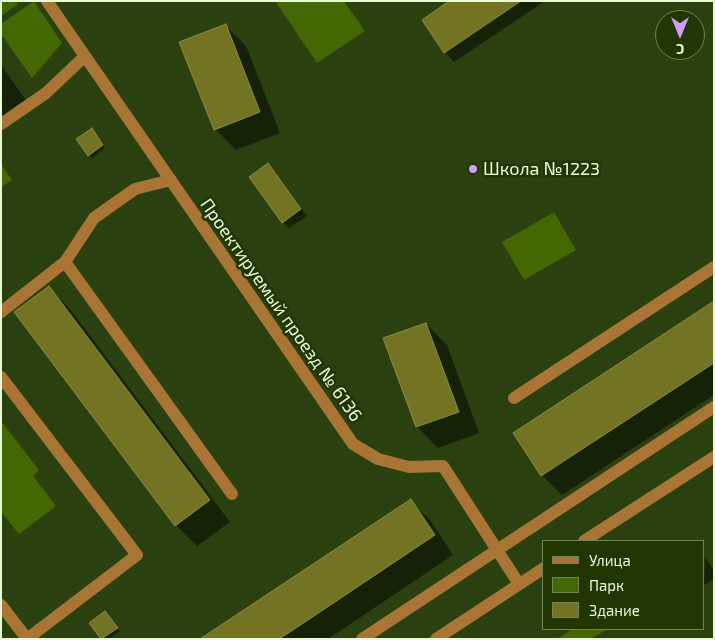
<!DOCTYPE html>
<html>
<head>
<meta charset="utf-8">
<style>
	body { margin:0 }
	#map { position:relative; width:715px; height:640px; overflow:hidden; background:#2a400f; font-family:"Exo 2",sans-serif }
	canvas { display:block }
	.frame { position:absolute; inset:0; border:2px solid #e8fad7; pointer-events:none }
	.legend { position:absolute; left:542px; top:540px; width:162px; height:90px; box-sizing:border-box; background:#213603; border:1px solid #718458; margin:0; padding:6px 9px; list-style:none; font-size:15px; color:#e8fad7 }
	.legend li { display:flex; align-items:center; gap:10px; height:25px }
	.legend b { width:25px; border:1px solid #718458 }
	.north { position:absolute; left:655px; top:10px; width:50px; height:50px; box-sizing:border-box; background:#213603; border:1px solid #718458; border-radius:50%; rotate:180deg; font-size:14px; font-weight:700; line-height:20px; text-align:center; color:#e8fad7 }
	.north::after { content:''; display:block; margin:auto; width:18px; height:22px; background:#d49cfc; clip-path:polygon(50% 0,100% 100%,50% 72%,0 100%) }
</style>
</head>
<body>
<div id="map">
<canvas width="715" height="640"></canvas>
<div class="frame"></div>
<ul class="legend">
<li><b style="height:6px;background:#a87534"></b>Улица</li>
<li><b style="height:14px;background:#426703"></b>Парк</li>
<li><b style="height:14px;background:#727323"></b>Здание</li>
</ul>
<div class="north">С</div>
</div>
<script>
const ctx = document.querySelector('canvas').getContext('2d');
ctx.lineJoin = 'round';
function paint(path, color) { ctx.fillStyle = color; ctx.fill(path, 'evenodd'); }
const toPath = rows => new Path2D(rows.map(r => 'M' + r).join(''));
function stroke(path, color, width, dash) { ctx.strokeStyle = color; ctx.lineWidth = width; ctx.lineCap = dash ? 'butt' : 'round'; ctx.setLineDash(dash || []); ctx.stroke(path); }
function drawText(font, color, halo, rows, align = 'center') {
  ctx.font = font + ' "Exo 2",sans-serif'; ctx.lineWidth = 5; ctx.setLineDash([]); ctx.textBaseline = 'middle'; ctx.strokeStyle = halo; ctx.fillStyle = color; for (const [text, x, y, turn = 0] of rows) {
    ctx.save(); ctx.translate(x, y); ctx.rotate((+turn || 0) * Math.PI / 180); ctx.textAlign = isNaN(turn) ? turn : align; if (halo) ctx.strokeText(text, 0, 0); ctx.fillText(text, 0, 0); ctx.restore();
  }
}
const green = toPath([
	[1,1,16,1,18,4,1,16],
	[34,1,62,43,32,78,1,34,1,24],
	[275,1,344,1,365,31,317,63],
	[1,164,12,180,1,187],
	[554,212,576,250,524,280,502,242],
	[1,421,39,470,33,476,56,506,19,534,1,512],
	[572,629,607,629,591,639,557,639]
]);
const shadow = toPath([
	[451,1,545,1,454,62,445,52],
	[225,25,246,46,280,133,236,150,215,129],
	[1,65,26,100,1,128],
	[94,133,105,148,92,158,89,155],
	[268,165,307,216,289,228,283,222],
	[49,288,70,309,230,522,197,546,176,525],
	[714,303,714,395,562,495,542,475,514,433],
	[426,324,447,345,479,433,438,448,417,427],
	[410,501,430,520,453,555,328,639,202,639],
	[705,557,714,571,714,579,704,585],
	[108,616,120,631,109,639,102,639,91,624]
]);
const building = toPath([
	[449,1,521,1,444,53,422,20,449,1],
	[226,24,260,112,214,130,179,42,226,24],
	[92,128,103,145,88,156,76,139,92,128],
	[268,163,301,209,282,223,249,177,268,163],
	[49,286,210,500,175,526,14,312,49,286],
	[714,301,714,363,541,476,513,433,714,301],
	[426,323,459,412,416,427,383,338,426,323],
	[411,499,435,535,293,630,279,639,200,639,411,499],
	[105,611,118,628,101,639,89,623,105,611]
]);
const minor = toPath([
	[47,1,353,444,378,459,409,467,443,466,519,584],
	[1,124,46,93,84,57],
	[65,262,232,494],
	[1,312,65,262,94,218,135,189,171,180],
	[1,377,137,555,27,639],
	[514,398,714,267],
	[584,541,714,457],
	[1,605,27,639],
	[362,639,714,407],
	[436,639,544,568]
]);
const markers = [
	[473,169,5,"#d49cfc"]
];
const poiNames = [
	["Школа №1223",483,169]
];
const streetNames = [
	["Проектируемый проезд № 6136",281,310,55]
];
paint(green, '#426703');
paint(shadow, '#0007');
paint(building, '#727323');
stroke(building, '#8a8c40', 1);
stroke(minor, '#a87534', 12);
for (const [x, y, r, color] of markers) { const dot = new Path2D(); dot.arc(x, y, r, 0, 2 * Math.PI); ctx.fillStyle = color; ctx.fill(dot); stroke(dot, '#213603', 2); }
drawText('18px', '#e8fad7', '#213603', poiNames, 'left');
drawText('18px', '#e8fad7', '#213603', streetNames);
</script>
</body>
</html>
